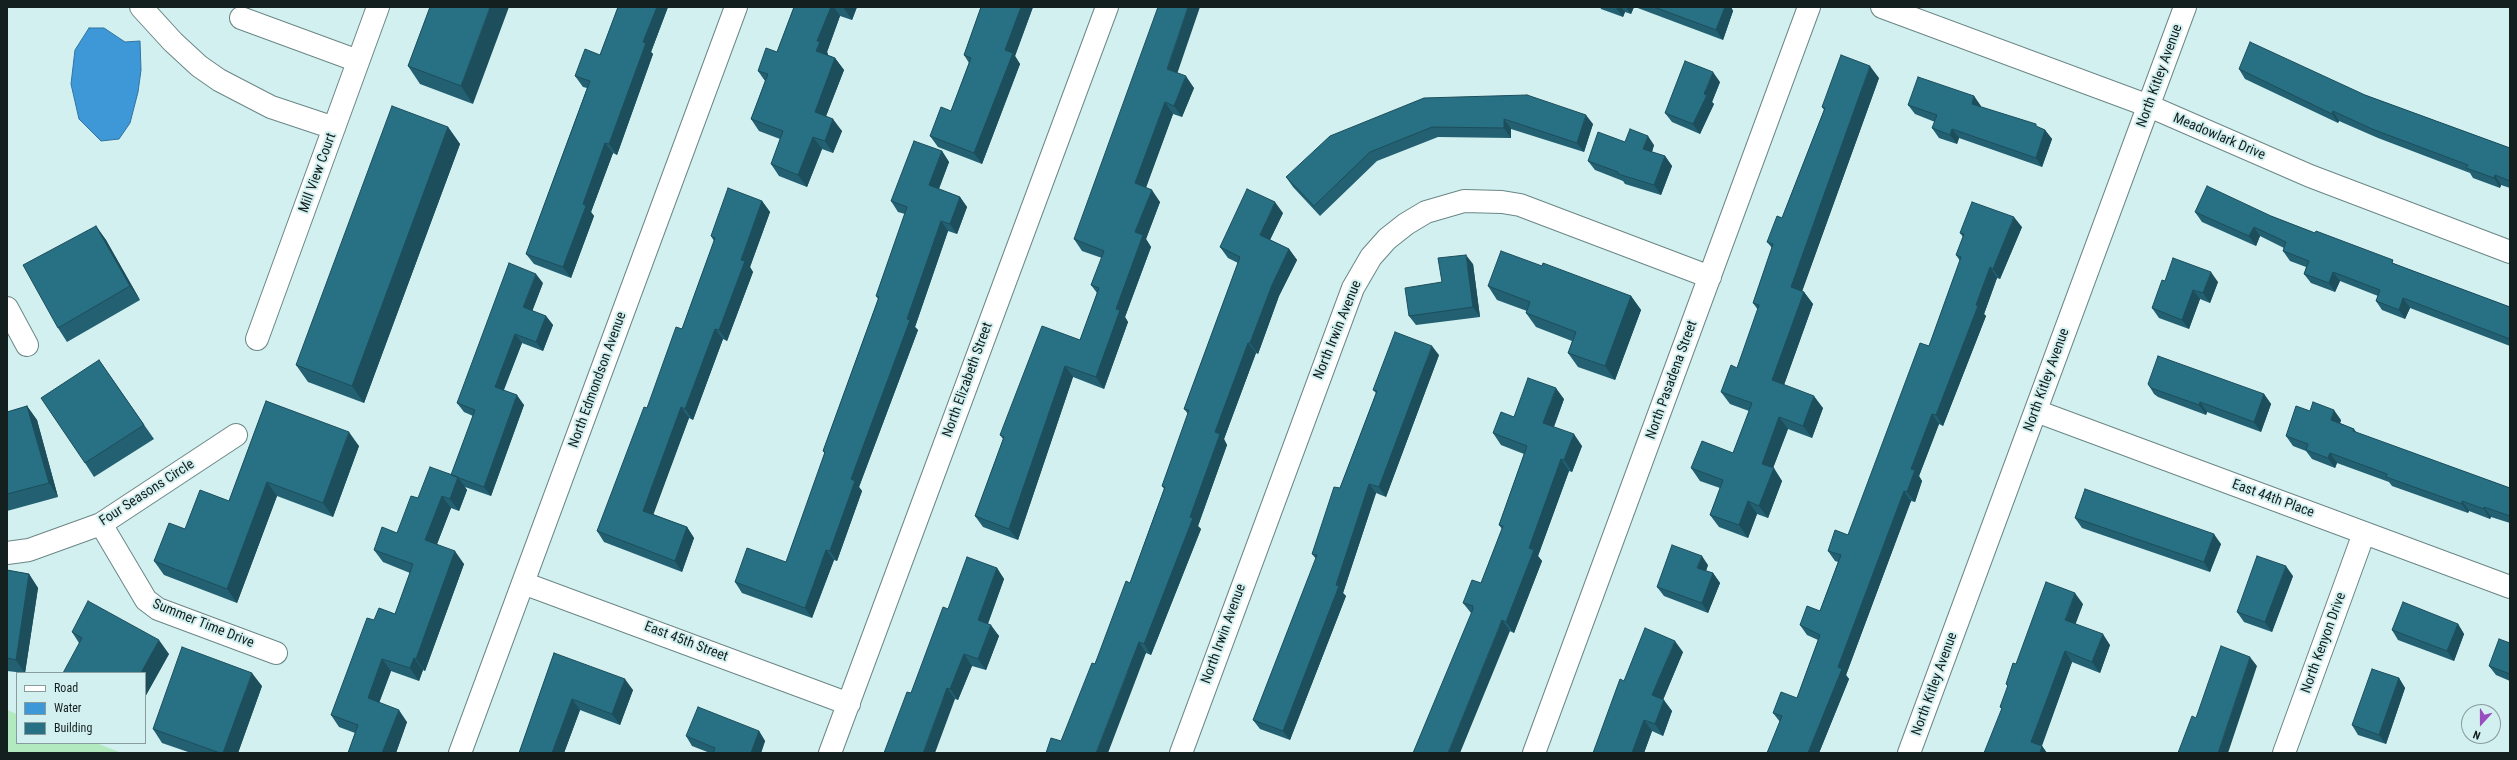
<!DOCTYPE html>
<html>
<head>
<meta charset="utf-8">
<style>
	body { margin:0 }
	#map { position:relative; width:2517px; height:760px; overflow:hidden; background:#d3f0f0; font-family:"Roboto Condensed",sans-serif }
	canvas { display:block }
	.frame { position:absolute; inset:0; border:8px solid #141f1f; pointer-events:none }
	.legend { position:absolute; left:16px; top:672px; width:130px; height:72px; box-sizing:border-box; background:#d3f0f0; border:1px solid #879c9c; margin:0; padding:5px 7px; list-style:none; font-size:12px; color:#141f1f }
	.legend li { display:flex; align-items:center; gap:8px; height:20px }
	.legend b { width:20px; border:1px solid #879c9c }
	.north { position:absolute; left:2461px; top:704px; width:40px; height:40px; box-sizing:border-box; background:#d3f0f0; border:1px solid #879c9c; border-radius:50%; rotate:201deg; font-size:11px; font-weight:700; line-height:16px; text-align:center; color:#141f1f }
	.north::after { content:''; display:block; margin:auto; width:14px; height:18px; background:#984ec0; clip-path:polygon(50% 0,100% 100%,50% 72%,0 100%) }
</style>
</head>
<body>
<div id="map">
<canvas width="2517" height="760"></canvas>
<div class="frame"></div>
<ul class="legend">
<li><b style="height:5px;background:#fff"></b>Road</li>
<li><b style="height:11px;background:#3e98d7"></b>Water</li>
<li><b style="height:11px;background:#287084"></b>Building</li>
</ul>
<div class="north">N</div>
</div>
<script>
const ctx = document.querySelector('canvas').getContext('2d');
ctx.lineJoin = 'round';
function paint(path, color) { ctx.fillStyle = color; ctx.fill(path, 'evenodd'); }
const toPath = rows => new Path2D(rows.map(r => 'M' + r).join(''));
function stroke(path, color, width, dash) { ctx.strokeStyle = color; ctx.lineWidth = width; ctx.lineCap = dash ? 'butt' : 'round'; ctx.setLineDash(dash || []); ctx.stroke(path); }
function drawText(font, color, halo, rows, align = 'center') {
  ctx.font = font + ' "Roboto Condensed",sans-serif'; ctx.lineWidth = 4; ctx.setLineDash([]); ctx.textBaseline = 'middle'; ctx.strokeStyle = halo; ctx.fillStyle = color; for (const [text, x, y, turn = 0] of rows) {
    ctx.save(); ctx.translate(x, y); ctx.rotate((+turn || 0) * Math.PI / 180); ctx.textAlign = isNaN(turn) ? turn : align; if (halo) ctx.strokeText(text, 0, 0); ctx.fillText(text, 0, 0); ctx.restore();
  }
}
const green = toPath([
	[7,710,17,714,17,743,96,743,122,753,7,753]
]);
const water = toPath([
	[89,28,104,28,125,42,140,41,141,70,138,92,130,123,119,139,101,141,79,119,71,84,75,50,89,28]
]);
const minor = toPath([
	[141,7,173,42,199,66,219,80,271,107,334,128],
	[1882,7,2149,106,2310,176,2510,252],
	[241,18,358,61],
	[7,308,27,345],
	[257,339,378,7],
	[2036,411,2510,587],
	[101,524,146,600,158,609,276,653],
	[7,553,29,550,101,524,236,435],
	[523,583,849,704],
	[460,753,736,7],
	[830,753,1107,7],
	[1181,753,1353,288,1371,257,1387,239,1406,224,1426,212,1464,201,1502,202,1520,205,1710,277],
	[1534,753,1809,7],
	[1909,753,2185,7],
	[2284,753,2364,533]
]);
const wall = toPath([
	[430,7,473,104,420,84,408,66],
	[618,7,668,7,651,52,653,54,617,155,613,153,591,212,594,216,571,278,534,264,526,254,587,88,583,87,575,76,600,55],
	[794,7,857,7,852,20,840,16,827,52,828,54,828,55,835,58,844,70,826,116,842,131,833,153,822,149,807,187,779,176,771,164,780,139,759,131,751,119,765,81,758,71,777,52],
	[981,7,1033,7,1015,56,1020,64,982,164,938,147,930,136,951,111,969,63,964,55],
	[1600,7,1634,7,1631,14,1625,12,1623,17,1601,9],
	[1635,7,1731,7,1733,11,1723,40],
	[2239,69,2365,95,2510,148,2510,188,2501,185,2500,188,2473,178,2470,173,2378,138,2339,121,2338,123,2245,79],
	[1177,73,1194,88,1182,117,1173,114,1146,188,1160,202,1146,239,1151,247,1125,317,1128,322,1104,389,1073,377,1018,540,983,527,975,516,1003,439,1000,435,1080,340,1097,293,1091,285,1102,258,1082,251,1074,239],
	[1879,78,1802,291,1804,292,1813,304,1784,385,1823,408,1812,438,1788,429,1773,468,1782,481,1768,518,1757,514,1748,538,1719,527,1710,515,1720,488,1700,481,1691,468,1733,453,1749,411,1730,404,1721,392,1737,368,1758,310,1753,303,1772,248,1767,242,1782,218,1824,110,1822,107],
	[1720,82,1712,102,1714,104,1700,134,1672,122,1665,113],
	[1974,96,1981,107,2045,130,2052,139,2042,167,1959,138,1957,144,1939,138,1932,128,1935,122,1915,114,1908,105],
	[1424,98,1593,124,1584,152,1511,129,1511,138,1438,137,1377,161,1320,216,1293,187,1286,177],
	[448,127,460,144,364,403,308,382,296,365],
	[1625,142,1654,145,1652,152,1665,156,1672,166,1661,195,1625,184,1623,181,1595,170,1588,161],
	[942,151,949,162,939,189,960,197,967,207,957,234,948,231,915,327,918,330,859,487,862,491,837,561,834,560,812,618,742,593,735,582,786,562,825,454,823,451,878,299,876,296,905,214,898,212,891,201],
	[762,201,770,212,750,267,753,272,727,341,723,339,693,420,689,418,653,514,687,527,694,538,682,572,604,542,597,531,647,408,682,329,714,241,711,236],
	[2195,212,2271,216,2416,272,2510,307,2510,346,2410,308,2405,319,2382,310,2376,301,2378,296,2340,281,2335,292,2311,283,2304,274,2306,267,2290,261,2283,251,2284,248,2260,236,2256,246,2202,222],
	[1283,213,1270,240,1289,249,1297,260,1279,296,1258,354,1256,353,1224,439,1227,445,1198,526,1201,529,1151,655,1146,653,1061,741,1130,583,1164,489,1162,486,1188,414,1184,409,1238,263,1228,258,1220,247],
	[96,226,106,240,140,300,67,342,58,328],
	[2022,227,2000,279,1997,278,1984,314,1986,316,1943,426,1939,424,1919,476,1922,481,1915,502,1911,501,1846,675,1849,679,1819,753,1767,753,1780,722,1773,713,1797,698,1818,640,1807,635,1800,625,1820,611,1838,562,1835,561,1828,551,1848,535,1929,346,1960,261,1956,255,1963,237,1960,233],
	[1473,264,1480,317,1416,325,1409,316,1442,282],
	[1542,266,1631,296,1641,310,1615,380,1578,367,1568,353,1572,341,1536,327,1526,313,1527,311,1497,300,1488,286],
	[2165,281,2218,282,2210,303,2200,299,2189,329,2159,318,2152,308],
	[543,283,532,311,546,316,553,325,543,351,522,343,504,390,524,405,491,496,465,487,467,490,459,511,451,508,437,544,464,564,425,671,423,670,419,681,391,671,379,703,407,722,396,753,348,753,355,733,339,727,331,715,395,614,410,573,383,562,374,550,397,533,418,498,451,475,473,416,464,412,457,403],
	[1439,355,1386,497,1376,493,1343,593,1346,596,1290,740,1260,729,1253,720,1316,559,1312,554,1340,488,1376,393,1373,390],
	[99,360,154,439,94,477,85,463],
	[2148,384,2264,394,2271,404,2261,432,2207,412,2206,415,2158,397,2154,394],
	[1564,399,1554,427,1582,446,1572,472,1569,471,1538,556,1542,561,1514,633,1471,613,1463,603,1481,583,1502,529,1499,525,1524,454,1501,445,1493,433,1514,417],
	[266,401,359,446,333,517,277,496,237,603,164,575,154,561,185,529,229,501],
	[27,406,37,420,58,497,7,511,7,412],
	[2310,411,2341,420,2340,423,2354,429,2357,433,2510,488,2510,523,2491,517,2490,519,2469,511,2468,513,2392,486,2389,482,2337,463,2335,468,2312,459,2306,451,2293,446,2286,436],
	[2075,518,2221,544,2210,572,2082,528],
	[1708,565,1706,571,1713,573,1720,583,1708,613,1664,596,1657,587],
	[997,568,1004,579,988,624,999,636,986,670,972,666,958,700,955,699,911,693,948,609],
	[7,570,29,574,38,588,25,673,7,671],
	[2293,576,2272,632,2244,622,2237,612],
	[2083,604,2075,624,2110,645,2100,673,2072,662,2042,746,2047,753,1984,753,2002,709,2000,707,2008,687,2006,684,2016,664],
	[2458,624,2464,634,2454,661,2398,640,2392,630],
	[72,632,169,654,145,697,145,673,79,643],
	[2510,643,2510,681,2496,675,2489,666],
	[1683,652,1663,700,1672,711,1663,736,1652,731,1644,753,1593,753,1624,681],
	[554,653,633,690,620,725,580,710,564,753,519,753],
	[2399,678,2405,688,2386,744,2358,735,2352,725],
	[262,686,238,753,191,753,162,743,153,729],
	[759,731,765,741,761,753,710,753,692,746,686,736]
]);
const shadedWall = toPath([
	[490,7,509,7,473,104,461,86],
	[657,7,668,7,651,52,653,54,617,155,609,144,643,42],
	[831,7,834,7,840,16,827,52,828,54,825,63,816,51,817,41],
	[844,7,857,7,852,20,844,8],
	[1021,7,1033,7,1015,56,1020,64,982,164,974,153,1005,50],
	[1188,7,1200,7,1175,80,1167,69],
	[1617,7,1621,7,1625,12,1623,17,1616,8],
	[1626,7,1634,7,1631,14],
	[1725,7,1731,7,1733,11,1723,40,1716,30],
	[835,58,844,70,823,124,815,112],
	[1870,66,1879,78,1799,300,1791,287],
	[1713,72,1720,82,1712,102,1714,104,1700,134,1693,124,1704,94],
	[1186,76,1194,88,1182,117,1174,106],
	[1974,96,1981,106,1978,113,1972,104],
	[1165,102,1173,114,1143,195,1135,183],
	[2333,111,2339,121,2338,123,2332,114],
	[1586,115,1593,124,1584,152,1577,143],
	[833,119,842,131,833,153,825,141],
	[1504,119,1511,129,1511,138,1504,128],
	[448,127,460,144,364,403,352,386],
	[1952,129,1959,138,1957,144,1950,135],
	[2045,130,2052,139,2042,167,2036,158],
	[1648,136,1654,145,1650,158,1643,149],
	[813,137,822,149,807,187,798,175],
	[605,143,613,153,591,212,594,216,571,278,563,267,583,204],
	[942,151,949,162,936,196,929,185],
	[1665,156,1672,166,1661,195,1654,185],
	[2495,175,2501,185,2500,188,2494,178],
	[1152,190,1160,202,1146,239,1151,247,1125,317,1128,322,1104,389,1096,377,1116,309,1135,232],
	[960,197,967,207,957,234,950,224],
	[762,201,770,212,750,267,753,272,727,341,719,330,741,260],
	[1275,202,1283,213,1267,246,1260,235],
	[2014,217,2022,227,2000,279,1993,269],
	[941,221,948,231,915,327,918,330,859,487,862,491,837,561,830,551,851,479],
	[96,226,106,240,140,300,130,286],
	[2254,227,2260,236,2256,246,2249,236],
	[1289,249,1297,260,1279,296,1258,354,1250,343,1272,285],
	[1466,255,1473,264,1480,317,1473,307],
	[1990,267,1997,278,1984,314,1986,316,1943,426,1936,415],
	[2211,272,2218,282,2210,303,2203,293],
	[2333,272,2340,281,2335,292,2329,283],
	[536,274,543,283,530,317,523,307],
	[2193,290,2200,299,2189,329,2182,320],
	[1804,292,1813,304,1781,393,1772,380],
	[1631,296,1641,310,1615,380,1605,366],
	[2403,298,2410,308,2405,319,2399,310],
	[546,316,553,325,543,351,536,342],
	[715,329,723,339,693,420,685,409],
	[515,334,522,343,501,396,495,387],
	[1248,343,1256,353,1224,439,1227,445,1198,526,1201,529,1151,655,1144,644,1215,432],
	[1432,346,1439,355,1386,497,1379,487],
	[1065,366,1073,377,1018,540,1009,529],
	[1556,388,1564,399,1551,434,1543,423],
	[2264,394,2271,404,2261,432,2254,422],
	[517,395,524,405,491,496,484,487],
	[1814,396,1823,408,1812,438,1803,426],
	[2200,402,2207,412,2206,415,2199,405],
	[27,406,37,420,58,497,49,483],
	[681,407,689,418,651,521,643,511],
	[2334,410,2341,420,2338,430,2331,420],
	[1932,414,1939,424,1919,476,1922,481,1915,502,1907,492,1911,469],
	[1779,417,1788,429,1770,476,1762,464],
	[349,432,359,446,333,517,323,503],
	[1574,434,1582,446,1572,472,1564,460],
	[2330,453,2337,463,2335,468,2328,458],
	[1561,459,1569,471,1538,556,1542,561,1514,633,1506,622,1529,548],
	[1774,468,1782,481,1768,518,1759,506],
	[458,477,467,490,459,511,450,499],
	[267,482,277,496,237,603,227,589],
	[1369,484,1376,493,1343,593,1346,596,1290,740,1283,731,1336,585],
	[1904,491,1911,501,1846,675,1849,679,1819,753,1808,753,1838,667],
	[442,496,451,508,434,552,425,540],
	[1748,501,1757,514,1748,538,1739,525],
	[2462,501,2469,511,2468,513,2462,504],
	[2484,507,2491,517,2490,519,2484,509],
	[687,527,694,538,682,572,675,561],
	[2214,534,2221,544,2210,572,2204,562],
	[826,550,834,560,812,618,805,608],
	[455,551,464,564,425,671,416,659],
	[1702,556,1708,565,1704,577,1697,568],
	[2286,566,2293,576,2272,632,2265,622],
	[997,568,1004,579,985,631,978,620],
	[1713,573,1720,583,1708,613,1702,603],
	[29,574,38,588,25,673,16,660],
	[2075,593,2083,604,2073,631,2065,620],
	[1502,620,1510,631,1460,753,1448,753],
	[2458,624,2464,634,2454,661,2447,651],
	[991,625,999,636,986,670,978,659],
	[2103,634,2110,645,2100,673,2092,662],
	[159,640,169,654,145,697,145,673,141,673],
	[1675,641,1683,652,1660,707,1652,695],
	[1139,642,1146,653,1108,753,1096,753],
	[2065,651,2072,662,2039,753,2031,742],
	[964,654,972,666,958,700,950,689],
	[2250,657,2257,666,2228,753,2218,753],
	[414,658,423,670,419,681,410,668],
	[382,659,391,671,376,711,368,698],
	[252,673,262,686,238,753,223,753],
	[2399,678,2405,688,2386,744,2379,735],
	[625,679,633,690,620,725,612,714],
	[947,688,955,699,935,753,923,753],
	[572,699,580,710,564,753,552,753],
	[1664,700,1672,711,1663,736,1655,724],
	[399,710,407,722,396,753,382,753],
	[1644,720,1652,731,1644,753,1632,753],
	[759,731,765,741,761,753,751,753],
	[2042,746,2047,753,2040,753]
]);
const building = toPath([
	[430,7,490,7,461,86,408,66,430,7],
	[618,7,657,7,643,42,646,43,609,144,605,143,583,204,586,206,563,267,526,254,590,81,575,76,585,49,600,55,618,7],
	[794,7,831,7,817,41,820,42,816,51,835,58,815,112,833,119,825,141,813,137,798,175,771,164,783,131,751,119,768,74,758,71,766,48,777,52,794,7],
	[981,7,1021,7,1005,50,1013,53,974,153,930,136,941,107,951,111,971,58,964,55,981,7],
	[1158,7,1188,7,1167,69,1186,76,1174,106,1165,102,1135,183,1152,190,1135,232,1143,235,1116,309,1120,310,1096,377,1065,366,1009,529,975,516,1004,437,1000,435,1042,326,1080,340,1099,288,1091,285,1104,251,1074,239,1158,7],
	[1654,7,1725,7,1716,30,1654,7],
	[2250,42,2365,95,2510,148,2510,181,2495,175,2494,178,2466,168,2468,165,2372,129,2333,111,2332,114,2239,69,2250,42],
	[1841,55,1870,66,1791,287,1804,292,1772,380,1814,396,1803,426,1779,417,1762,464,1774,468,1759,506,1748,501,1739,525,1710,515,1723,480,1691,468,1702,441,1733,453,1752,403,1721,392,1731,365,1737,368,1759,305,1753,303,1773,244,1767,242,1777,216,1782,218,1825,108,1822,107,1841,55],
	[1685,61,1713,72,1704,94,1707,95,1693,124,1665,113,1685,61],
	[1918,77,1974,96,1972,104,2036,124,2036,126,2045,130,2036,158,1952,129,1950,135,1932,128,1937,115,1908,105,1918,77],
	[1527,95,1586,115,1577,143,1504,119,1504,128,1432,127,1370,152,1314,206,1286,177,1330,136,1424,98,1527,95],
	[392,106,448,127,352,386,296,365,392,106],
	[1630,129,1648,136,1643,149,1665,156,1654,185,1618,174,1618,172,1588,161,1598,132,1625,142,1630,129],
	[914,141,942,151,929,185,960,197,950,224,941,221,907,319,910,320,851,479,855,481,830,551,826,550,805,608,735,582,747,548,786,562,825,452,823,451,879,297,876,296,907,207,891,201,914,141],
	[2207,186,2271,216,2315,233,2316,231,2393,260,2392,263,2416,272,2510,307,2510,339,2403,298,2399,310,2376,301,2380,290,2333,272,2329,283,2304,274,2309,261,2283,251,2286,242,2254,227,2249,236,2195,212,2207,186],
	[728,188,762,201,741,260,745,261,719,330,715,329,685,409,681,407,643,511,687,527,675,561,597,531,644,407,647,408,676,327,682,329,715,238,711,236,728,188],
	[1247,189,1275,202,1260,235,1289,249,1272,285,1250,343,1248,343,1215,432,1220,434,1190,517,1193,518,1144,644,1139,642,1096,753,1046,753,1051,738,1061,741,1092,663,1095,664,1126,581,1130,583,1165,487,1162,486,1189,410,1184,409,1240,257,1220,247,1247,189],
	[1972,202,2014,217,1993,269,1990,267,1976,305,1978,306,1936,415,1932,414,1911,469,1915,470,1907,492,1904,491,1838,667,1842,669,1808,753,1767,753,1782,716,1773,713,1781,692,1797,698,1820,635,1800,625,1807,606,1820,611,1841,555,1828,551,1835,530,1848,535,1920,343,1929,346,1961,257,1956,255,1964,234,1960,233,1972,202],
	[96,226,130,286,58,328,23,265,96,226],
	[1501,251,1542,266,1543,263,1631,296,1605,366,1568,353,1576,332,1526,313,1530,302,1488,286,1501,251],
	[1466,255,1473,307,1409,316,1405,288,1442,282,1438,258,1466,255],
	[2173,258,2211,272,2203,293,2193,290,2182,320,2152,308,2162,280,2165,281,2173,258],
	[509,263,536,274,523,307,546,316,536,342,515,334,495,387,517,395,484,487,451,475,475,410,457,403,509,263],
	[1395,332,1432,346,1379,487,1369,484,1336,585,1339,586,1283,731,1253,720,1317,555,1312,554,1334,487,1340,488,1377,391,1373,390,1395,332],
	[2158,356,2264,394,2254,422,2200,402,2199,405,2151,388,2148,384,2158,356],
	[99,360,144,425,85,463,41,398,99,360],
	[1528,378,1556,388,1543,423,1574,434,1564,460,1561,459,1529,548,1534,550,1506,622,1502,620,1448,753,1413,753,1473,609,1473,606,1463,603,1472,580,1481,583,1503,526,1499,525,1527,446,1493,433,1501,412,1514,417,1528,378],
	[266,401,349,432,323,503,267,482,227,589,154,561,169,523,185,529,200,490,229,501,266,401],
	[2313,402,2334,410,2331,420,2354,429,2353,431,2510,488,2510,516,2484,507,2484,509,2462,501,2462,504,2386,477,2387,474,2330,453,2328,458,2306,450,2308,444,2286,436,2296,406,2310,411,2313,402],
	[27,406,49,483,7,494,7,412,27,406],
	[430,467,458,477,450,499,442,496,425,540,455,551,416,659,414,658,410,668,382,659,368,698,399,710,382,753,348,753,358,725,331,715,367,618,374,620,379,608,395,614,413,564,374,550,382,527,397,533,411,496,418,498,430,467],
	[2085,489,2214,534,2204,562,2075,518,2085,489],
	[1672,545,1702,556,1697,568,1713,573,1702,603,1657,587,1672,545],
	[2257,556,2286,566,2265,622,2237,612,2257,556],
	[967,557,997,568,978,620,991,625,978,659,964,654,950,689,947,688,923,753,884,753,907,692,911,693,943,607,948,609,967,557],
	[7,570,29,574,16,660,7,658,7,570],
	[2046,582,2075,593,2065,620,2103,634,2092,662,2065,651,2031,742,2042,746,2040,753,1984,753,2002,708,2000,707,2008,685,2006,684,2013,663,2016,664,2046,582],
	[88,601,159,640,141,673,63,673,82,638,72,632,88,601],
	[2403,602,2458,624,2447,651,2392,630,2403,602],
	[1645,628,1675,641,1652,695,1664,700,1655,724,1644,720,1632,753,1593,753,1620,679,1624,681,1645,628],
	[2499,639,2510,643,2510,674,2489,666,2499,639],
	[2221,646,2250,657,2218,753,2178,753,2192,716,2196,718,2221,646],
	[182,647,252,673,223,753,220,753,153,729,182,647],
	[554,653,625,679,612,714,572,699,552,753,519,753,554,653],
	[2372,669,2399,678,2379,735,2352,725,2372,669],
	[698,707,759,731,751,753,713,753,715,748,686,736,698,707]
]);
const streetNames = [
	["North Kitley Avenue",2160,76,-70],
	["Meadowlark Drive",2219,137,23],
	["Mill View Court",318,173,-70],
	["North Irwin Avenue",1338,330,-68],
	["North Edmondson Avenue",598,380,-70],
	["North Elizabeth Street",968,380,-70],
	["North Pasadena Street",1672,380,-70],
	["North Kitley Avenue",2047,380,-70],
	["Four Seasons Circle",147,493,-33],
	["East 44th Place",2273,499,20],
	["Summer Time Drive",203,624,22],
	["North Irwin Avenue",1224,634,-70],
	["East 45th Street",686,642,21],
	["North Kenyon Drive",2324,643,-70],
	["North Kitley Avenue",1935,684,-70]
];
paint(green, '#b3e9be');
paint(water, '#3e98d7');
stroke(water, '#3174a0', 1);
stroke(minor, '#6b8686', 24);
stroke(minor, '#fff', 22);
paint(wall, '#226072');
paint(shadedWall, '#1c4e5c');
paint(building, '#287084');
stroke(building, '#1c4e5c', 1);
drawText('14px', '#141f1f', '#d3f0f0', streetNames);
</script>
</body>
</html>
